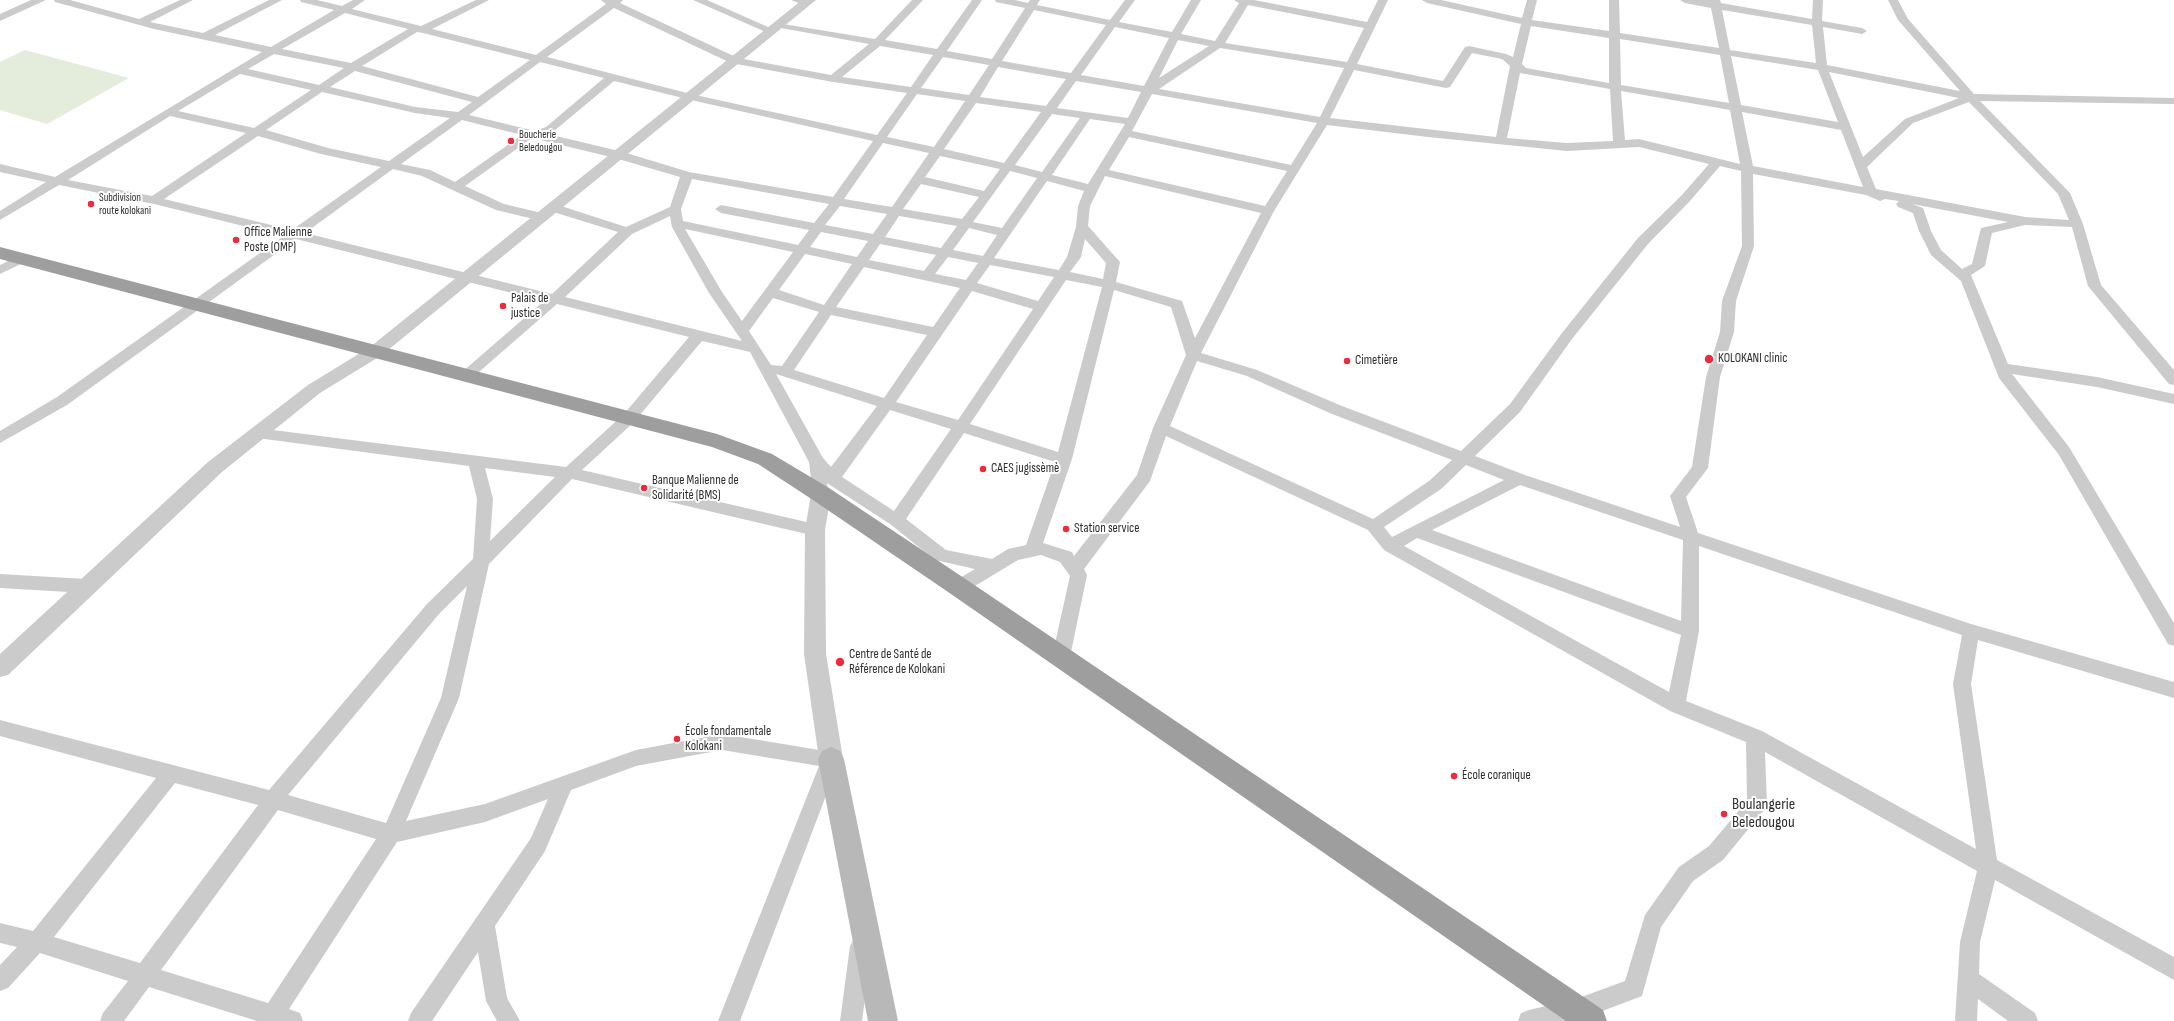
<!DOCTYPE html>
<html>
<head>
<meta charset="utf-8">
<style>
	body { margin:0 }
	canvas { display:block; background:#fff }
</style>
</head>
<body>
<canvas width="2174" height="1021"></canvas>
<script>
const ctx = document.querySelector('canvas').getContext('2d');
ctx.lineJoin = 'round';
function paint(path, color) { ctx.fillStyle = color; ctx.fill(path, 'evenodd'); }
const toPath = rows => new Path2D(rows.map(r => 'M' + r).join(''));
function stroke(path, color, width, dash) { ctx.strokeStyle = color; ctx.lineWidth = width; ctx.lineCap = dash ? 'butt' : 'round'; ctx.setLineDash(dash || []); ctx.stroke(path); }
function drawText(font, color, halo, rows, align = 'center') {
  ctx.font = font + ' "Sofia Sans Condensed",sans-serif'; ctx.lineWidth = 4; ctx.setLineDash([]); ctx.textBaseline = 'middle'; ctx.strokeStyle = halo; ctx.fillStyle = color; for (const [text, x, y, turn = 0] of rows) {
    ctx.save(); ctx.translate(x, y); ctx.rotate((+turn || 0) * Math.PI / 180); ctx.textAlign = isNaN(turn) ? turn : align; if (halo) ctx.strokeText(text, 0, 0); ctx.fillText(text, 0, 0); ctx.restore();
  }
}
const green = toPath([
	[25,50,129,78,47,124,0,110,0,62]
]);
const minor = toPath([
	[31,0,46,0,0,21,0,14,31,0],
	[54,0,70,0,139,19,180,0,193,0,150,22,203,33,269,0,282,0,215,35,271,47,334,10,301,2,300,0,317,0,342,6,353,0,365,0,352,9,421,26,476,0,489,0,432,29,536,55,606,4,601,0,623,0,620,3,738,58,831,75,869,44,781,28,776,25,777,23,875,39,912,0,923,0,885,40,937,49,972,0,982,0,947,51,992,59,1025,8,996,2,995,0,1015,0,1028,3,1030,0,1040,0,1037,5,1110,20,1125,0,1135,0,1119,22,1172,32,1191,0,1201,0,1181,34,1215,41,1239,3,1234,0,1254,0,1367,22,1378,0,1388,0,1357,64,1443,81,1465,47,1469,46,1506,54,1513,57,1521,24,1427,3,1422,0,1441,0,1522,18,1527,0,1537,0,1532,20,1609,31,1609,0,1619,0,1620,33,1719,48,1711,8,1685,3,1680,0,1720,0,1721,3,1812,19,1813,0,1823,0,1822,21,1862,28,1867,31,1862,34,1823,27,1827,65,1960,91,1898,20,1888,0,1898,0,1908,19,1974,94,2174,98,2174,104,1980,101,2070,193,2083,224,2101,285,2174,370,2174,385,2169,384,2088,286,2072,227,2025,225,1992,233,1985,266,1971,275,2008,364,2097,377,2174,394,2174,404,2097,387,2012,374,2069,447,2174,623,2174,646,2168,644,2059,455,1999,378,1961,281,1931,255,1919,231,1913,213,1898,207,1896,204,1899,201,1885,199,1880,201,1866,195,1753,174,1754,246,1736,301,1734,332,1720,377,1708,468,1686,497,1698,533,1971,624,2174,682,2174,698,1978,640,1971,684,1997,860,2174,957,2174,980,1995,880,1980,942,1979,974,2035,1013,2038,1021,2008,1021,1978,999,1977,1021,1955,1021,1960,942,1977,871,1765,752,1767,804,1764,810,1723,860,1693,881,1661,927,1642,996,1576,1021,1518,1021,1521,1013,1529,1010,1576,999,1625,981,1645,915,1679,867,1709,846,1747,801,1746,742,1670,711,1384,550,1368,530,1166,436,1150,481,1084,569,1087,575,1070,657,1067,662,1061,664,1055,662,1052,657,1070,576,1060,562,1041,555,1018,560,965,592,959,594,953,592,951,587,953,582,975,569,935,560,890,524,827,483,829,494,827,498,821,500,815,498,813,494,809,462,750,352,702,341,634,422,582,470,815,524,821,526,823,530,821,534,815,536,572,479,489,564,459,698,406,821,485,804,636,750,722,734,838,753,840,759,740,1021,718,1021,819,766,722,750,636,766,571,790,545,851,495,926,507,998,520,1021,497,1021,486,1001,478,952,432,1021,408,1021,411,1013,531,838,548,799,485,822,397,842,289,1009,300,1013,303,1021,257,1021,149,987,124,1021,100,1021,103,1013,128,981,40,953,8,988,0,991,0,965,17,947,0,943,0,923,33,931,156,778,0,736,0,720,269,790,427,604,473,559,477,499,469,466,257,438,252,437,249,433,252,429,257,428,566,467,624,414,689,337,557,304,472,378,467,380,462,378,460,375,462,372,544,301,296,239,67,405,0,443,0,431,57,397,284,236,154,204,59,185,0,220,0,211,46,182,0,172,0,164,55,177,262,52,154,29,55,2,54,0],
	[1248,5,1364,28,1347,62,1225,43,1248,5],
	[614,8,731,63,833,82,907,93,877,135,691,94,547,57,614,8],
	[1034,10,1106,25,1071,73,1002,61,1034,10],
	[1722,10,1812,25,1816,63,1730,50,1722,10],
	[345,13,408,29,351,63,282,49,345,13],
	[1531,26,1609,38,1609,83,1526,68,1522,64,1531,26],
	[1115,27,1169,38,1144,86,1081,75,1115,27],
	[417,32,423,33,530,60,478,97,362,66,417,32],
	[1620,39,1720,55,1729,103,1621,85,1620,39],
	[1178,40,1209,46,1159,78,1178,40],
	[880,46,933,55,911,87,842,77,880,46],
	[1220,48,1344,68,1320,117,1159,89,1220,48],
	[1472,53,1502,59,1510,66,1496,137,1330,118,1354,70,1446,88,1450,87,1472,53],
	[274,54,344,68,319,85,248,69,274,54],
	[1731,56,1818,70,1838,122,1741,105,1731,56],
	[943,57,989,65,969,95,921,88,943,57],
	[540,62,604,78,546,127,535,131,469,115,540,62],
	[998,67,1066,79,1046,106,980,97,998,67],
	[355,71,472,102,458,112,415,107,330,87,355,71],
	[1829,72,1959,98,1905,119,1863,157,1829,72],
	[1520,73,1610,89,1613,141,1567,143,1507,138,1520,73],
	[240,74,311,90,254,128,178,111,240,74],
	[614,81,691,100,873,141,833,197,689,172,623,152,548,134,554,131,614,81],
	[1076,81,1141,92,1128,118,1057,108,1076,81],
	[1621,91,1730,110,1740,164,1639,139,1625,140,1621,91],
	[322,92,415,113,450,118,389,161,328,148,266,130,322,92],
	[917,94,965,101,934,147,887,137,917,94],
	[1152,94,1317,123,1291,165,1132,131,1152,94],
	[1969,102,2058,194,2069,220,2025,217,1876,189,1867,167,1913,123,1969,102],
	[976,103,1041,112,1004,163,944,149,976,103],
	[1742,112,1841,130,1863,187,1753,166,1742,112],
	[1052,114,1080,118,1042,172,1015,165,1052,114],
	[170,116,246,133,152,196,68,180,170,116],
	[1090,119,1125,124,1088,184,1052,175,1090,119],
	[462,120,522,135,455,182,430,170,401,164,462,120],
	[1327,125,1428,137,1567,151,1639,147,1709,164,1682,195,1638,238,1562,333,1510,404,1461,451,1342,406,1257,370,1201,353,1274,211,1327,125],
	[258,136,321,154,381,167,292,230,164,199,258,136],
	[1129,137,1287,171,1265,206,1109,170,1129,137],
	[532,138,615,158,680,177,670,207,626,227,558,205,550,205,548,208,550,211,618,232,552,294,305,233,393,169,422,176,496,210,542,221,546,220,548,217,546,214,504,204,465,186,532,138],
	[883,143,929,153,892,207,844,199,883,143],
	[940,156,1000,169,984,191,925,177,940,156],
	[1720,166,1741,171,1742,246,1722,301,1720,332,1706,377,1692,467,1670,496,1680,527,1525,475,1475,456,1520,412,1572,339,1648,244,1690,201,1720,166],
	[1010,171,1037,178,1002,228,973,222,1010,171],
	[1105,176,1261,213,1195,338,1182,301,1116,282,1120,262,1088,226,1090,206,1105,176],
	[692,179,829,204,814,223,721,205,715,209,721,213,809,230,798,245,683,221,681,209,692,179],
	[1047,181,1084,191,1078,206,1076,227,1067,257,1059,270,994,258,1047,181],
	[921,184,979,197,962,219,903,209,921,184],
	[1912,204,2008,222,1981,228,1972,264,1962,269,1941,250,1931,231,1923,208,1912,204],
	[840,206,887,214,873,234,825,225,840,206],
	[670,216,672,227,709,293,742,341,565,297,632,234,670,216],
	[899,216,957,226,941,248,885,237,899,216],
	[969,228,997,235,983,256,953,250,969,228],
	[685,229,793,252,742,321,722,292,685,229],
	[821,232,868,241,857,257,810,247,821,232],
	[1085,239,1106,263,1103,279,1070,272,1081,257,1085,239],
	[880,244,936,255,924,271,869,260,880,244],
	[805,254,852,264,824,305,779,290,805,254],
	[948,257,978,263,966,280,935,274,948,257],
	[990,265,1054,277,1038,301,977,283,990,265],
	[864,267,960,288,933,327,836,307,864,267],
	[1066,280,1102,287,1058,452,970,424,1066,280],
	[1114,290,1171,307,1186,355,1153,428,1137,475,1074,556,1072,552,1043,543,1072,459,1114,290],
	[972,291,1033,309,958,420,896,402,972,291],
	[773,298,819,312,782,366,771,365,749,331,773,298],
	[831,315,927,335,884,398,794,370,831,315],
	[1197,361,1247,376,1332,414,1452,460,1429,481,1373,519,1170,426,1197,361],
	[776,374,877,406,831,467,823,458,776,374],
	[890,410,951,429,894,511,842,477,890,410],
	[964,433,1055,462,1026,545,1008,549,992,559,946,550,906,519,964,433],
	[1466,465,1504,480,1392,537,1384,527,1441,489,1466,465],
	[485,468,555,477,490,541,493,499,485,468],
	[1520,485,1683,540,1681,621,1432,530,1520,485],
	[1417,538,1681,635,1669,692,1404,546,1417,538],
	[1699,546,1962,635,1953,684,1976,849,1762,731,1686,701,1699,631,1699,546],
	[467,586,441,698,386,823,288,795,439,614,467,586],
	[175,783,258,805,140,963,54,937,175,783],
	[278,810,376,839,268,1003,161,970,278,810],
	[693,0,707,0,777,31,772,34,768,33,693,0],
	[791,0,807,0,811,3,806,6,791,0],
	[20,255,27,259,25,262,0,274,0,265,20,255],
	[0,574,86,579,92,581,94,586,92,591,86,593,0,588,0,574],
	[861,936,868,939,872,946,862,1021,840,1021,850,946,854,939,861,936]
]);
const tertiary = toPath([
	[802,0,816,0,382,355,320,393,222,472,8,675,0,677,0,654,208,462,308,385,370,347,802,0],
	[821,487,828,489,831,494,825,530,826,654,843,759,839,766,831,769,823,766,819,759,804,654,805,530,811,494,814,489,821,487]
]);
const secondary = toPath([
	[831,747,840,751,844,759,898,1021,868,1021,818,759,822,751,831,747]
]);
const trunk = toPath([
	[0,247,717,434,772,454,829,488,967,580,1603,1010,1607,1021,1566,1021,951,594,813,500,758,464,712,447,0,259,0,247]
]);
const markers = [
	[511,141,4,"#e92c3e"],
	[91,204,4,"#e92c3e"],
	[236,240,4,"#e92c3e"],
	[503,306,4,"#e92c3e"],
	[1709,359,5,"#e92c3e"],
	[1347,361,4,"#e92c3e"],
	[983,469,4,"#e92c3e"],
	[644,488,4,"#e92c3e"],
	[1066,529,4,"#e92c3e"],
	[840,662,5,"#e92c3e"],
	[677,739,4,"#e92c3e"],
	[1454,776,4,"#e92c3e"],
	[1724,814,4,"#e92c3e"]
];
const farPoinames = [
	["Boucherie",519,135],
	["Beledougou",519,148],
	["Subdivision",99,198],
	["route kolokani",99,211]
];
const poiNames = [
	["Office Malienne",244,233],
	["Poste (OMP)",244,248],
	["Palais de",511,299],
	["justice",511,314],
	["KOLOKANI clinic",1718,359],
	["Cimetière",1355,361],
	["CAES jugissèmè",991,469],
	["Banque Malienne de",652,481],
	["Solidarité (BMS)",652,496],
	["Station service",1074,529],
	["Centre de Santé de",849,655],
	["Référence de Kolokani",849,670],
	["École fondamentale",685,732],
	["Kolokani",685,747],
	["École coranique",1462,776]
];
const nearPoinames = [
	["Boulangerie",1732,805],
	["Beledougou",1732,823]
];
paint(green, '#e4ecdb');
paint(minor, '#cbcbcb');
paint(tertiary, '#cbcbcb');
paint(secondary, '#b8b8b8');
paint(trunk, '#9e9e9e');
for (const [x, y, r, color] of markers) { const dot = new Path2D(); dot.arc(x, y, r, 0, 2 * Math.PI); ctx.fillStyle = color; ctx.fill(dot); stroke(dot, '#fff', 1.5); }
drawText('11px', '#2e2e2e', '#fff', farPoinames, 'left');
drawText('13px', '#2e2e2e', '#fff', poiNames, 'left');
drawText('16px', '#2e2e2e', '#fff', nearPoinames, 'left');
</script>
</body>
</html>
